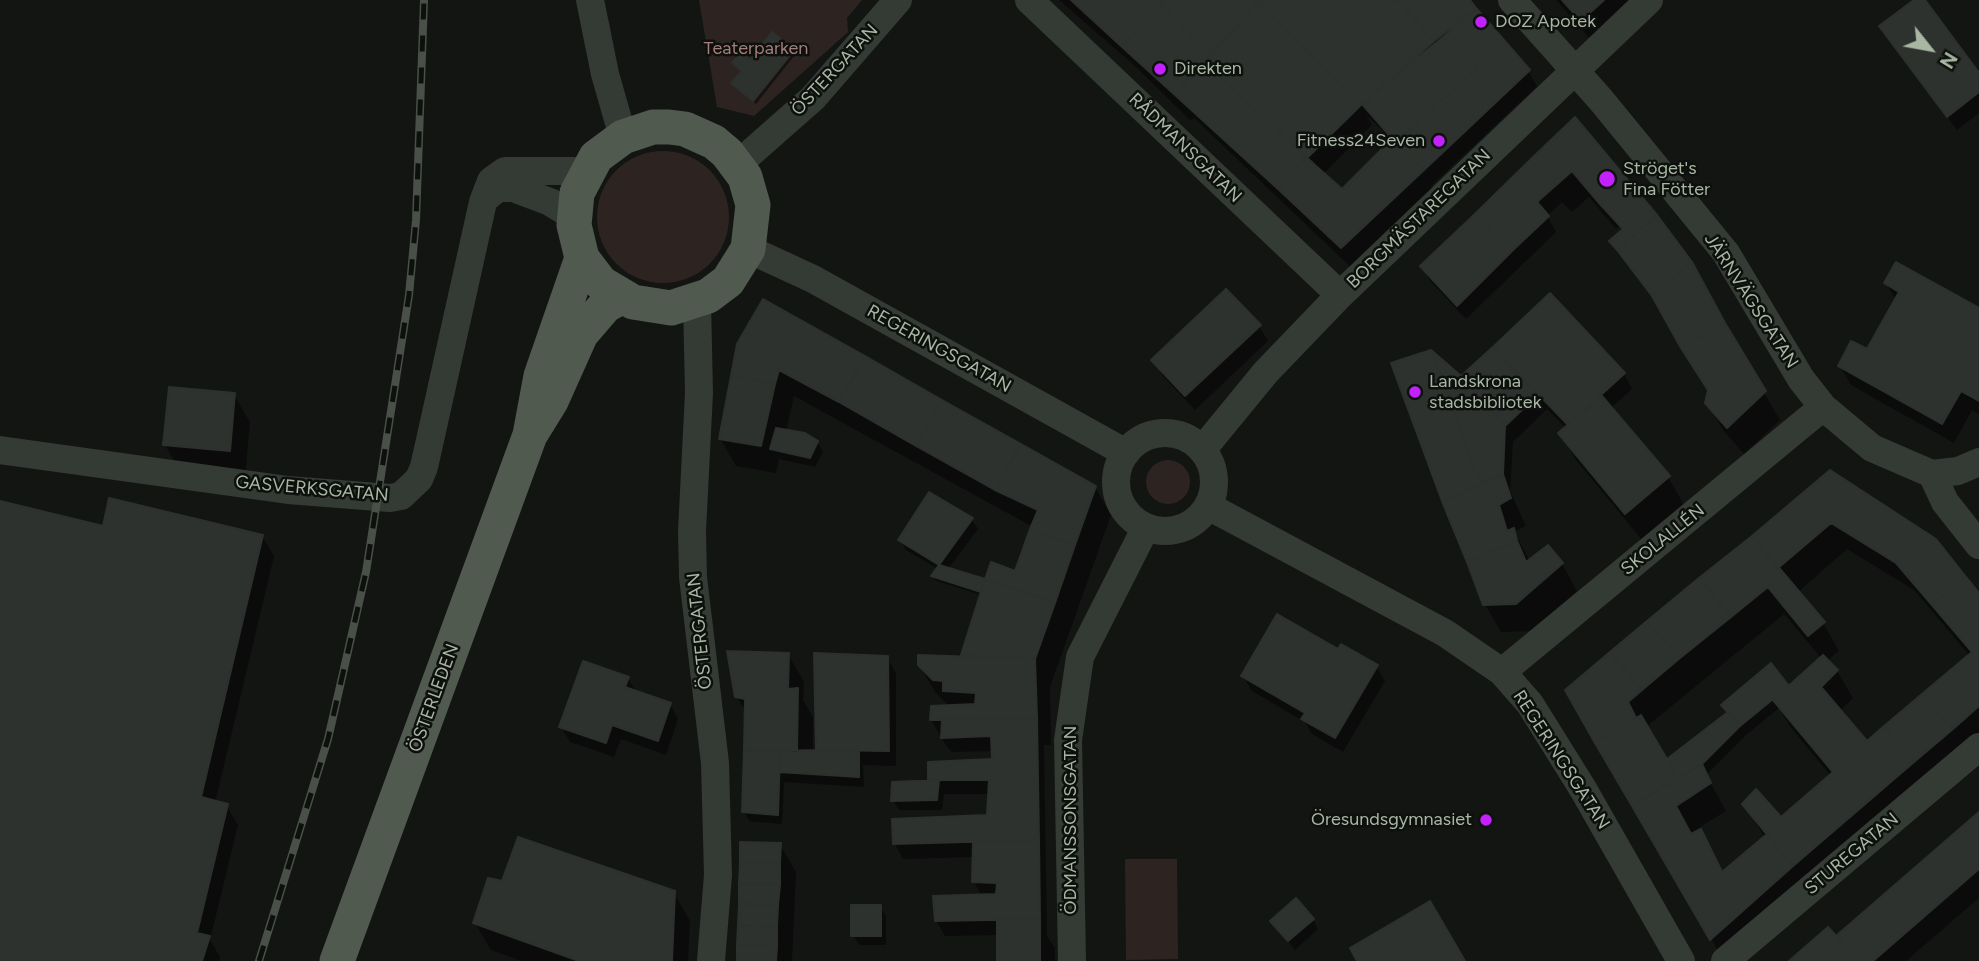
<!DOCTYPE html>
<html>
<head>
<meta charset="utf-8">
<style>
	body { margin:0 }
	#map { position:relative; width:1979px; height:961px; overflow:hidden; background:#131513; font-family:Figtree,sans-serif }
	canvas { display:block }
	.north { position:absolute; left:1895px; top:14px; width:70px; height:70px; -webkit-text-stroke:5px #0e100e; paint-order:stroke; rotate:121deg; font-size:19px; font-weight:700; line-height:28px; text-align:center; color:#a8b7a3 }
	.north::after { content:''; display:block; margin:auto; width:24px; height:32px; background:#a8b7a3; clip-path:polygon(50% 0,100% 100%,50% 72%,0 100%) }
</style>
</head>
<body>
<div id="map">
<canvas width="1979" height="961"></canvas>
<div class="north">N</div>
</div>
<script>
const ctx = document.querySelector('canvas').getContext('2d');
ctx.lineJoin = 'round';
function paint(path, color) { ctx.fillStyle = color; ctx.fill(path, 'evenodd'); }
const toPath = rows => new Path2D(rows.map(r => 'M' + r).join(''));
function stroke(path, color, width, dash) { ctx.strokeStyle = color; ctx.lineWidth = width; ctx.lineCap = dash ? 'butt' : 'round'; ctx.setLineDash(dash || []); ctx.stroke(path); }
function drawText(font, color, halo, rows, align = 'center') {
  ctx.font = font + ' Figtree,sans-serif'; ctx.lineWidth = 5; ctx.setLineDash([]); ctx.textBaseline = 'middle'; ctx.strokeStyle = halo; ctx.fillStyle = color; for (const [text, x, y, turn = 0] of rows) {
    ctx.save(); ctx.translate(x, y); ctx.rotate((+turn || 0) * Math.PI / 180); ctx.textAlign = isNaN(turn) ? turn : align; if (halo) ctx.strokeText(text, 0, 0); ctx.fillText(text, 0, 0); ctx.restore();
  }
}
const green = toPath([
	[699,0,862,0,847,18,848,32,754,116,717,107],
	'597 217a66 66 0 1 1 132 0a66 66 0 1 1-132 0Z',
	'1146 482a22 22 0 1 1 44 0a22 22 0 1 1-44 0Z',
	[1125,859,1177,859,1178,959,1126,960]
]);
const shadow = toPath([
	[1059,0,1467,0,1528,71,1537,86,1431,186,1438,198,1358,274,1194,118,1191,121,1135,66],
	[1227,81,1315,163,1313,166],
	[1366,115,1393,140,1342,191,1323,174,1372,125],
	[1556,0,1649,0,1598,48],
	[1917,0,1923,0,1979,76,1979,113,1957,130,1881,27],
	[793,51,795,55,756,104,736,88,734,84,743,72,734,63,751,62],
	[1575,120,1729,333,1780,420,1744,454,1723,430,1707,402,1709,392,1661,310,1611,241,1623,231,1619,226,1616,229,1589,197,1572,212,1562,202,1547,216,1556,232,1466,319,1431,282,1422,267],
	[1886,283,1979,310,1979,414,1972,410,1954,443,1851,385,1840,366,1867,352,1896,300],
	[1550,296,1624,374,1632,389,1611,408,1668,477,1684,505,1642,540,1576,460,1560,433,1566,428,1547,409,1513,442,1510,491,1526,526,1514,532,1530,561,1562,564,1577,591,1532,631,1501,632,1485,604,1461,379],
	[1259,326,1268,341,1195,410,1162,375,1154,360],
	[739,345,1095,487,1111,515,1050,687,1051,745,1044,745,1047,936,1055,948,1055,961,999,961,999,935,945,936,936,921,982,896,974,882,974,857,903,859,895,844,989,817,990,794,944,794,942,810,899,810,893,800,932,782,930,779,994,761,993,751,952,752,947,747,931,720,950,707,936,693,919,665,963,657,982,595,936,581,933,577,938,569,906,550,900,540,929,494,972,520,978,529,948,569,986,584,1017,573,1033,527,794,396,786,431,817,442,823,452,815,467,779,459,776,473,736,466,720,438],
	[234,395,250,422,245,478,181,472,165,445],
	[1830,472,1979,596,1979,748,1724,961,1567,690],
	[1847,549,1914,590,1970,656,1867,744,1840,711,1853,698,1837,671,1827,661,1839,651,1823,623,1797,593],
	[1784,614,1822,659,1788,687,1723,705,1729,714,1675,777,1646,727],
	[1779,708,1791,728,1831,776,1781,819,1744,804,1765,838,1723,873,1700,832,1689,834,1726,811,1706,775,1745,736],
	[0,503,104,528,262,536,274,556,215,803,226,805,238,825,210,940,220,957,219,961,0,961],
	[1339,652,1376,666,1385,681,1343,752,1312,734,1305,722,1252,691,1243,676],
	[788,654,804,682,803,700,813,717,813,752,820,752,887,658,896,673,896,766,863,765,864,787,784,782,782,824,749,821,744,811,747,714,736,696],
	[628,678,636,692,670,704,678,719,666,755,621,739,614,757,570,742,561,727],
	[1979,814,1979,898,1906,961,1791,961,1836,939],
	[780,845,796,872,792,961,739,961],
	[504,883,674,893,690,921,688,961,521,961,491,950,475,923],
	[880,906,886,916,886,945,859,945,853,935],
	[1313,920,1318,929,1295,950,1272,921]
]);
const building = toPath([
	[1071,0,1166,0,1121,46,1071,0],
	[1166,0,1261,0,1212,53,1160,6,1166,0],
	[1261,0,1397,0,1434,41,1362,104,1257,3,1261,0],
	[1397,0,1470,0,1476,8,1434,41,1397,0],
	[1562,0,1604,0,1581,21,1562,0],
	[1914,0,1925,0,1979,73,1979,92,1947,117,1879,26,1914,0],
	[1257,3,1362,104,1307,158,1204,62,1257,3],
	[1160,6,1212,53,1175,95,1121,46,1160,6],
	[1476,8,1530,70,1424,170,1396,143,1477,67,1449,32,1476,8],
	[772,32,794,50,753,101,731,83,742,71,732,63,740,52,750,60,772,32],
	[1449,32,1477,67,1396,143,1362,104,1449,32],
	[1204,62,1307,158,1278,189,1175,95,1204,62],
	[1575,117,1626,178,1599,203,1572,171,1555,186,1530,160,1575,117],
	[1392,139,1424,170,1341,248,1278,189,1307,158,1342,189,1392,139],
	[1530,160,1555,186,1537,202,1549,216,1512,251,1475,214,1530,160],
	[1626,178,1657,215,1617,250,1609,241,1623,229,1599,203,1626,178],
	[1475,214,1512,251,1457,306,1420,266,1475,214],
	[1657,215,1692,262,1652,296,1617,250,1657,215],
	[1692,262,1725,323,1681,348,1652,296,1692,262],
	[1896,262,1979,308,1979,401,1961,391,1942,424,1838,366,1851,341,1867,349,1899,292,1884,283,1896,262],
	[1226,289,1261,325,1185,396,1151,360,1226,289],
	[1550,293,1625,373,1568,425,1493,347,1550,293],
	[763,299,865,356,839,402,779,370,775,384,731,376,737,344,763,299],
	[1725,323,1766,391,1727,428,1705,403,1708,390,1681,348,1725,323],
	[1493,347,1538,395,1505,426,1461,376,1493,347],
	[1431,350,1481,485,1442,501,1391,363,1431,350],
	[1431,350,1461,376,1505,426,1503,474,1481,485,1431,350],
	[865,356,942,400,916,446,839,402,865,356],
	[731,376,775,384,761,446,719,439,731,376],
	[169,387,235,393,230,451,163,445,169,387],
	[1602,396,1670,476,1625,514,1558,433,1602,396],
	[942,400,1021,444,995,490,916,446,942,400],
	[776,428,805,433,818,441,810,458,770,449,776,428],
	[1021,444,1096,486,1075,545,1030,529,1038,510,995,490,1021,444],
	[1830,470,1936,539,1966,577,1932,605,1896,563,1831,523,1778,568,1752,536,1830,470],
	[1503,474,1511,498,1499,505,1507,531,1514,528,1517,541,1467,562,1442,501,1503,474],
	[929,492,973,518,939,565,898,540,929,492],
	[109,498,263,535,201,797,228,804,197,933,210,936,202,961,0,961,0,501,103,526,109,498],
	[1030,529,1075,545,1055,603,985,579,991,562,1015,571,1030,529],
	[1752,536,1825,622,1808,636,1768,587,1731,617,1699,578,1752,536],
	[1517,541,1526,562,1548,545,1563,563,1516,604,1483,605,1467,562,1517,541],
	[939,565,985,579,981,592,931,576,939,565],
	[1966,577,1979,593,1979,706,1953,729,1922,694,1972,652,1932,605,1966,577],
	[1699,578,1731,617,1680,658,1647,621,1699,578],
	[985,579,1055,603,1035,659,961,655,985,579],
	[1277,614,1338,649,1341,644,1378,665,1335,738,1301,719,1305,713,1241,676,1277,614],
	[1647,621,1680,658,1642,690,1610,652,1647,621],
	[727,651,789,653,788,689,798,688,797,752,744,750,745,699,735,697,727,651],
	[1610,652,1642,690,1628,702,1636,718,1595,743,1565,690,1610,652],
	[814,653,888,656,889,751,816,750,814,653],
	[918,655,1035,659,1037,718,930,720,931,706,975,704,976,693,943,691,943,681,933,680,918,665,918,655],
	[1823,655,1838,670,1821,687,1867,741,1883,727,1914,762,1793,866,1742,804,1756,789,1781,817,1833,772,1773,700,1823,655],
	[583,661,629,677,625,687,671,703,658,741,612,725,606,743,559,727,583,661],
	[1771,663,1789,686,1740,726,1721,705,1771,663],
	[1922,694,1953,729,1914,762,1883,727,1922,694],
	[1728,712,1740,726,1702,764,1678,778,1667,759,1728,712],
	[1641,715,1678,778,1632,806,1595,743,1641,715],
	[1037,718,1038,780,928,780,928,762,992,759,991,736,941,738,942,720,1037,718],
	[744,750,780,751,778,815,742,812,744,750],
	[816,750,859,750,859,777,779,772,780,751,816,750],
	[1702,764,1711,783,1676,806,1691,834,1701,829,1722,872,1767,834,1793,866,1710,940,1632,806,1702,764],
	[939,780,937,800,891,801,892,782,939,780],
	[989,780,1038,780,1039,840,893,844,892,819,987,815,989,780],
	[1979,812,1979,869,1873,961,1858,961,1836,936,1979,812],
	[518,837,675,891,672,961,579,961,473,923,488,878,502,881,518,837],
	[1039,840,1040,919,935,921,933,896,996,894,997,883,972,882,973,842,1039,840],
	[740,842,781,843,780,864,740,863,740,842],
	[740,863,780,864,780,885,739,884,740,863],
	[739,884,780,885,778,905,739,904,739,884],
	[1296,898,1314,919,1288,941,1270,921,1296,898],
	[1430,901,1465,961,1357,961,1350,948,1430,901],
	[739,904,778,905,777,926,738,925,739,904],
	[851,905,881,905,881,936,851,936,851,905],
	[1040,919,1040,961,997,961,997,920,1040,919],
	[738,925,777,926,777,947,737,945,738,925],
	[1828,927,1858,961,1789,961,1828,927],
	[737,945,777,947,776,961,737,961,737,945]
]);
const minor = toPath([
	[590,0,605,74,623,137],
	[1029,0,1340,295],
	[1512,0,1601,100,1726,253,1801,379,1823,407,1872,448,1932,474,1945,502,1979,545],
	[737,165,813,98,898,0],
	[487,197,498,188,513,188,550,202,573,216],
	[748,249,813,279,1126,453],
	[697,301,699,393,692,531,693,577,715,763,718,875,711,961],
	'1116 482a49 49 0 1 1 98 0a49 49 0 1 1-98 0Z',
	[0,450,288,490,390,498,401,496,419,479,424,467,483,202,491,181,505,171,586,171],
	[1202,450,1266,372,1340,295,1649,0],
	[1932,474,1958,471,1979,462],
	[1208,506,1445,633,1502,672,1530,704,1583,789,1681,961],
	[1502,672,1823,407],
	[1072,961,1068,740,1080,657,1146,527],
	[1725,961,1979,747]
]);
const major = toPath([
	[530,435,541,376,582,258,574,225,577,193,596,157,623,137,653,127,669,127,685,129,714,142,727,153,745,177,753,205,748,249,728,281,708,296,671,308,633,302,601,283,582,258],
	[337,961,530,435,551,401,581,334,605,306,621,297]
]);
const rail = toPath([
	[259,961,328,739,366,572,409,295,416,220,424,0]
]);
const markers = [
	[1481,22,7,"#c421ff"],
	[1160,69,7,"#c421ff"],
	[1439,141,7,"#c421ff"],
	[1607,179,9,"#c421ff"],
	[1415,392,7,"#c421ff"],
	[1486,820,7,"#c421ff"]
];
const poiNames = [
	["DOZ Apotek",1495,22],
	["Direkten",1174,69],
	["Fitness24Seven",1425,141,"right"],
	["Ströget's",1623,169],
	["Fina Fötter",1623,190],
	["Landskrona",1429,382],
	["stadsbibliotek",1429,403],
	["Öresundsgymnasiet",1472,820,"right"]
];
const parkNames = [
	["Teaterparken",756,49]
];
const streetNames = [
	["ÖSTERGATAN",835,70,-47],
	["RÅDMANSGATAN",1185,148,44],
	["BORGMÄSTAREGATAN",1419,219,-44],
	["JÄRNVÄGSGATAN",1751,301,57],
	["REGERINGSGATAN",939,349,29],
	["GASVERKSGATAN",312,489,5],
	["SKOLALLÉN",1663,540,-39],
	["ÖSTERGATAN",700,631,-96],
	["ÖSTERLEDEN",434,698,-70],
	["REGERINGSGATAN",1561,760,57],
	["ÖDMANSSONSGATAN",1071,820,-90],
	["STUREGATAN",1852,854,-40]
];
paint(green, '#2d2422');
paint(shadow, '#0007');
paint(building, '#2e322e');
stroke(building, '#2d312d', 2);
stroke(minor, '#343a34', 28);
stroke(major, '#515a4f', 35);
stroke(rail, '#485047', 8);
stroke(rail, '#0e100e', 5, [16]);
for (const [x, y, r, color] of markers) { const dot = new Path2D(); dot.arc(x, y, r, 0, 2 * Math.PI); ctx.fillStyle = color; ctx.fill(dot); stroke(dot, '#0e100e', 2.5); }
drawText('18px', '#a8b7a3', '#0e100e', poiNames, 'left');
drawText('18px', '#a47e78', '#0e100e', parkNames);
drawText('18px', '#a8b7a3', '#0e100e', streetNames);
</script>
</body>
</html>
